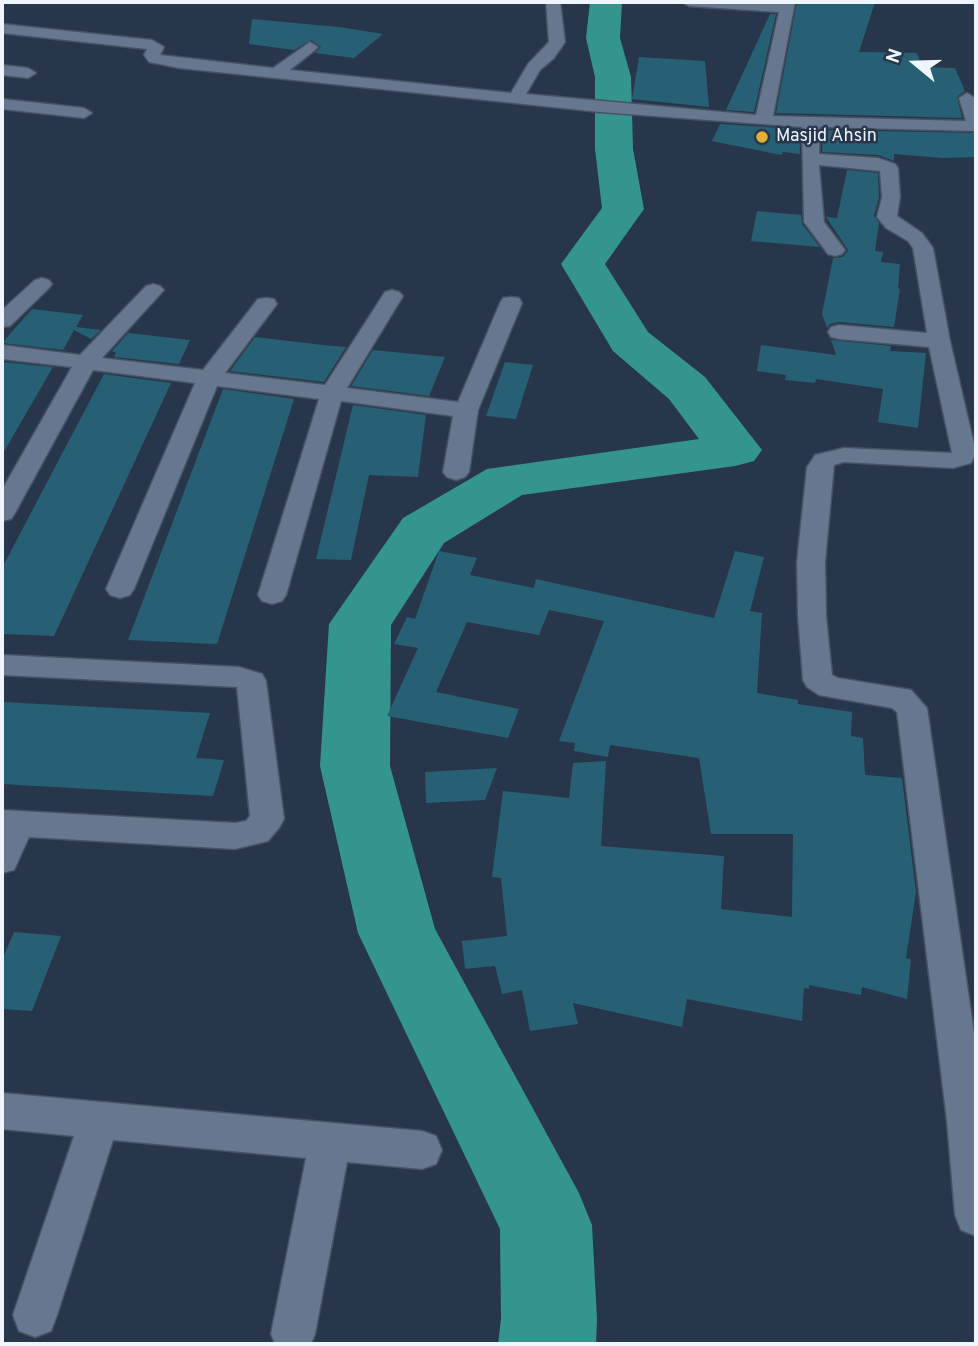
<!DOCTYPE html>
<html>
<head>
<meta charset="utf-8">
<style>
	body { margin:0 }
	#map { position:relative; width:978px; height:1346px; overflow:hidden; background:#28364b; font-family:Overpass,sans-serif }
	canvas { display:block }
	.frame { position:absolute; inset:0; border:4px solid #eff5fd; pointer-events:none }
	.north { position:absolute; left:880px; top:28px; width:70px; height:70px; -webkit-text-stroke:5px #28364b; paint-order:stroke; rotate:289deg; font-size:19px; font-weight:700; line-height:28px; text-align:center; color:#eff5fd }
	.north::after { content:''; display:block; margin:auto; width:24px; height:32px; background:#eff5fd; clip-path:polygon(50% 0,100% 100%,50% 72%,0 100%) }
</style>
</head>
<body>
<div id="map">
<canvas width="978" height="1346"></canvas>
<div class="frame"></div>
<div class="north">N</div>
</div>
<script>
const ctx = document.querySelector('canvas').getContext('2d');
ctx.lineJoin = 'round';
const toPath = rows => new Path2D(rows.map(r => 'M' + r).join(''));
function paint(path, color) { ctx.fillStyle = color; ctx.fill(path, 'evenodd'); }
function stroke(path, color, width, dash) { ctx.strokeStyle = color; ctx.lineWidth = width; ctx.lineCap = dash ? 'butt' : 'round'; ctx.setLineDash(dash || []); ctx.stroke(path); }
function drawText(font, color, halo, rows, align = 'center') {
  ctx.font = font + ' Overpass,sans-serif'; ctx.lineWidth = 5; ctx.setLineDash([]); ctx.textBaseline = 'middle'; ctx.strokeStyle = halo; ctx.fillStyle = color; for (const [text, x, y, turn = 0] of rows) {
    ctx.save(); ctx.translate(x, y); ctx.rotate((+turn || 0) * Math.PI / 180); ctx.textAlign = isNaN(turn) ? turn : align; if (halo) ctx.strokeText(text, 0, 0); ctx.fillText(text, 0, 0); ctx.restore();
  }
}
const river = toPath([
	[590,2,622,2,620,38,631,77,633,149,644,209,605,264,648,332,705,377,762,450,754,461,735,466,522,495,444,543,391,625,390,766,435,929,579,1193,592,1225,597,1319,596,1344,498,1344,501,1319,500,1229,358,933,320,766,329,624,403,518,487,469,699,439,669,399,613,351,561,264,602,208,595,149,595,77,586,38,590,2]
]);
const building = toPath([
	[797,2,875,2,859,52,917,53,922,67,955,68,965,91,957,97,962,118,776,113],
	[770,14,776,14,754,112,726,110],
	[252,19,339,27,383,34,354,58,315,53,321,47,311,40,294,50,249,44],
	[639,57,705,61,709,107,632,99],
	[720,124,799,129,800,154,783,152,781,155,712,141],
	[823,130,976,133,976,157,942,158,894,154,894,161,878,155,822,152],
	[847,170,878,173,879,197,874,216,879,223,875,251,883,252,881,262,900,264,898,288,900,289,894,327,839,322,830,324,827,328,822,314,833,258,843,257,848,250,826,217,837,218],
	[757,211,801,215,802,224,820,247,751,241],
	[32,309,83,315,76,327,101,330,91,339,74,330,63,350,2,343],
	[128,333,190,340,179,364,114,357,116,353,112,351],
	[255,337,323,345,346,347,324,382,230,371],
	[831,340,891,346,890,351,926,353,918,428,878,422,883,389,816,379,815,383,785,380,786,375,757,371,761,345,836,355],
	[373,350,445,357,429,396,351,386],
	[2,362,53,367,2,455],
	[505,362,533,365,516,419,486,416],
	[104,374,171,383,54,636,2,634,2,568],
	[223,389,294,399,217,644,128,640],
	[353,405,426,415,418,477,369,475,351,560,316,559],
	[439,551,477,558,470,575,534,588,536,579,714,618,735,551,764,557,750,611,762,613,757,693,798,700,798,704,852,712,851,736,863,738,865,775,902,778,916,892,906,958,911,959,907,999,862,987,861,995,809,985,809,989,804,988,802,1021,687,999,682,1027,573,1003,578,1024,530,1031,522,990,502,994,495,966,465,969,462,941,507,936,501,878,492,877,503,791,569,798,573,763,606,761,601,846,724,856,721,909,792,917,793,834,711,834,699,758,610,745,608,757,574,751,575,743,559,741,604,621,549,610,539,635,467,622,436,692,519,709,508,738,387,716,418,648,394,644,407,617,415,619],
	[2,702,210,713,196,758,224,760,213,796,2,784],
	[497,768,485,800,426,803,425,772],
	[14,932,61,936,32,1011,2,1009,2,960]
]);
const minor = toPath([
	[546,2,560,2,565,42,554,58,540,70,526,94,756,115,779,12,689,6,682,2,795,2,773,116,966,121,959,98,967,93,975,98,976,131,820,127,819,154,878,158,895,164,898,168,900,197,897,216,922,233,933,248,950,341,976,453,971,463,953,468,844,462,834,465,825,562,826,616,832,675,838,678,911,690,927,708,976,1047,976,1236,961,1230,955,1215,947,1121,897,712,892,708,819,695,807,687,803,680,798,616,797,562,807,467,812,460,815,455,844,448,952,453,929,347,839,339,831,337,828,332,831,327,839,325,927,333,913,248,908,241,886,228,877,217,882,197,880,171,819,165,824,222,845,250,842,254,835,256,828,254,804,222,802,127,600,112,179,68,149,62,144,55,147,49,2,33,2,24,152,40,164,47,160,55,273,68,310,42,318,47,315,50,290,70,511,93,528,64,549,42,546,2],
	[2,65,28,68,36,73,28,78,2,75,2,65],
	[2,99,84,108,92,113,84,118,2,109,2,99],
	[42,278,49,280,52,284,49,288,10,326,2,327,2,310,35,280,42,278],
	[153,284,160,286,164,290,102,358,203,370,258,299,266,298,274,299,277,304,225,373,325,385,385,292,392,290,399,292,403,296,347,388,458,402,500,303,503,298,511,297,519,298,522,303,478,410,469,472,465,477,456,480,447,477,443,472,453,416,341,401,286,595,282,601,272,604,262,601,258,595,319,399,217,386,134,589,130,595,120,598,110,595,106,589,195,383,93,370,15,513,11,519,2,521,2,490,72,367,2,359,2,345,80,355,146,286,153,284],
	[2,655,239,667,262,674,266,681,284,819,279,828,268,841,235,849,29,837,14,870,2,873,2,810,235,823,246,821,250,816,237,687,2,675,2,655],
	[2,1093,422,1131,436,1136,442,1150,436,1164,422,1169,347,1162,315,1334,311,1344,275,1344,271,1334,306,1158,113,1140,57,1315,51,1331,35,1337,19,1331,13,1315,74,1136,2,1129,2,1093]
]);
const markers = [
	[762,137,7,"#e1af34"]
];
const farPoinames = [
	["Masjid Ahsin",776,137]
];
paint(river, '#34958f');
paint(building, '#276074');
stroke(minor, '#465162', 3);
paint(minor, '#67778f');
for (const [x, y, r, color] of markers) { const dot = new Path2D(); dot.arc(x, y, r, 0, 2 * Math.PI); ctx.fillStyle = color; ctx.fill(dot); stroke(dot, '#28364b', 2.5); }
drawText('18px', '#eff5fd', '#28364b', farPoinames, 'left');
</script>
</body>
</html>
